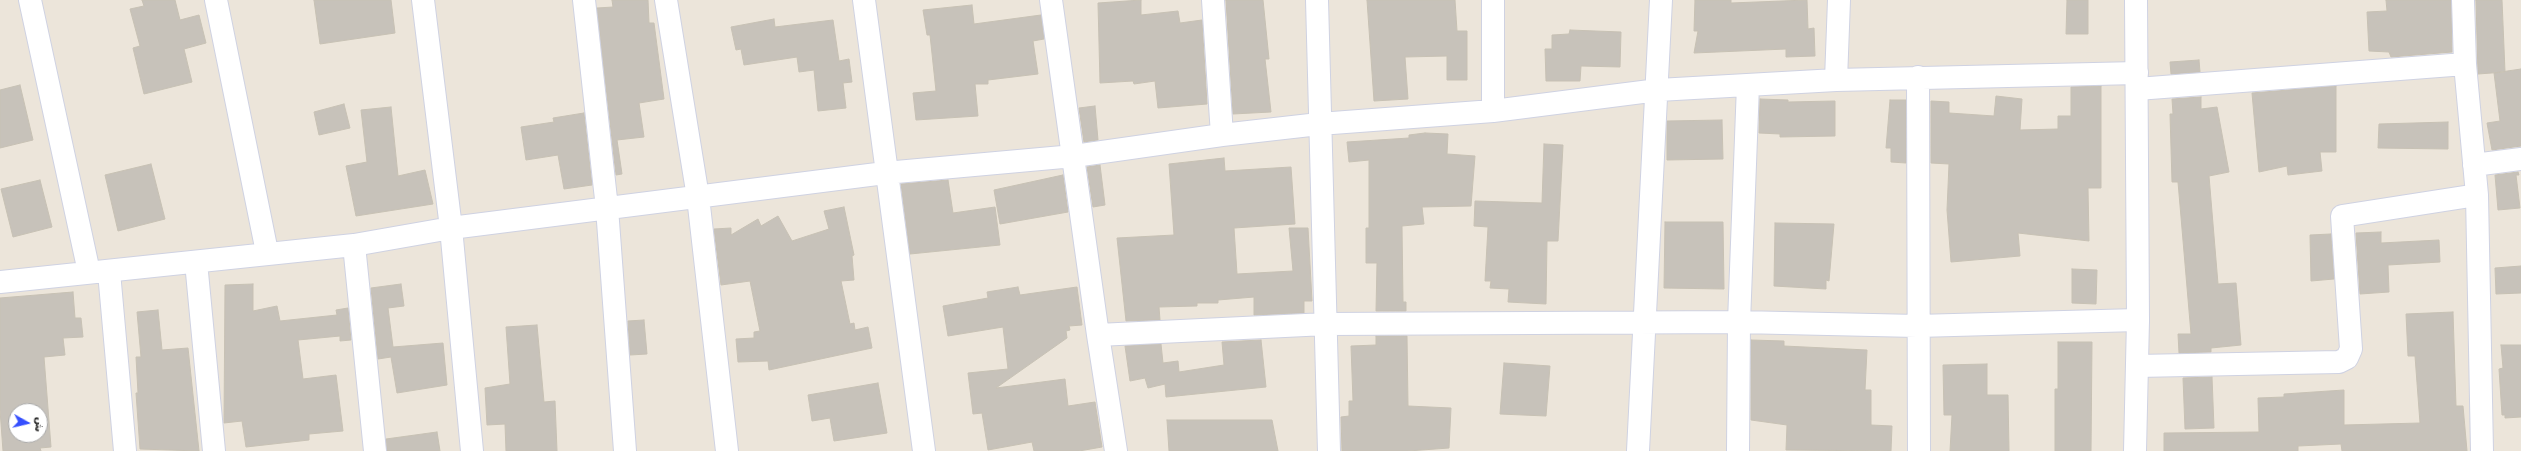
<!DOCTYPE html>
<html>
<head>
<meta charset="utf-8">
<style>
	body { margin:0 }
	#map { position:relative; width:2521px; height:451px; overflow:hidden; background:#ece5da; font-family:"DejaVu Sans","Noto Sans Arabic",sans-serif }
	canvas { display:block }
	.north { position:absolute; left:8px; top:403px; width:40px; height:40px; box-sizing:border-box; background:#fff; border:1px solid #a9a9a9; border-radius:50%; rotate:98deg; font-size:11px; font-weight:700; line-height:16px; text-align:center; color:#292929 }
	.north::after { content:''; display:block; margin:auto; width:14px; height:18px; background:#354ffe; clip-path:polygon(50% 0,100% 100%,50% 72%,0 100%) }
</style>
</head>
<body>
<div id="map">
<canvas width="2521" height="451"></canvas>
<div class="north">ش</div>
</div>
<script>
const ctx = document.querySelector('canvas').getContext('2d');
ctx.lineJoin = 'round';
function paint(path, color) { ctx.fillStyle = color; ctx.fill(path, 'evenodd'); }
const toPath = rows => new Path2D(rows.map(r => 'M' + r).join(''));
function stroke(path, color, width, dash) { ctx.strokeStyle = color; ctx.lineWidth = width; ctx.lineCap = dash ? 'butt' : 'round'; ctx.setLineDash(dash || []); ctx.stroke(path); }
const building = toPath([
	[142,0,175,0,180,20,199,15,206,43,184,49,192,82,144,94,133,48,140,46,130,9,144,6,142,0],
	[314,0,391,0,395,33,320,44,314,0],
	[612,0,648,0,649,23,654,23,664,99,639,103,644,137,617,140,622,174,616,175,597,8,613,7,612,0],
	[1141,0,1141,15,1178,11,1180,23,1202,20,1207,104,1158,108,1155,81,1134,84,1133,81,1100,83,1098,3,1141,0],
	[1226,0,1263,0,1269,59,1265,59,1271,112,1233,114,1226,0],
	[1367,0,1455,0,1457,31,1467,31,1467,80,1447,80,1447,56,1405,57,1408,99,1374,101,1367,0],
	[1695,0,1731,0,1731,3,1807,0,1808,29,1814,28,1815,56,1786,57,1786,49,1694,53,1698,31,1694,31,1695,0],
	[2067,0,2088,0,2088,34,2066,34,2067,0],
	[2386,0,2451,0,2452,52,2391,57,2389,52,2369,51,2367,12,2387,11,2386,0],
	[2476,0,2502,0,2505,72,2478,74,2476,0],
	[972,5,974,24,1041,15,1044,39,1033,41,1038,74,988,80,988,84,975,84,978,116,916,120,913,93,936,91,930,35,927,35,923,10,972,5],
	[774,19,775,27,833,20,839,61,849,59,852,82,843,83,846,108,818,111,814,70,799,72,797,57,744,65,741,49,736,50,731,27,774,19],
	[1570,30,1621,32,1620,67,1581,66,1580,81,1546,81,1545,49,1552,49,1552,35,1569,34,1570,30],
	[2199,60,2200,72,2171,74,2170,62,2199,60],
	[2521,69,2521,146,2492,150,2487,123,2500,121,2494,73,2521,69],
	[20,85,33,140,0,148,0,90,20,85],
	[2101,86,2101,188,2088,188,2089,241,2018,233,2020,256,1951,262,1947,210,1949,164,1931,163,1931,101,1949,102,1949,113,1994,116,1996,96,2022,99,2020,130,2058,129,2058,116,2071,116,2071,87,2101,86],
	[2336,86,2336,152,2320,152,2322,171,2288,175,2287,166,2259,172,2252,93,2336,86],
	[2201,97,2201,109,2217,107,2229,172,2209,176,2218,284,2236,283,2241,345,2211,348,2211,352,2179,353,2178,334,2191,334,2178,182,2172,182,2170,114,2173,114,2172,99,2201,97],
	[1760,99,1788,100,1788,102,1835,101,1835,136,1780,137,1780,134,1759,133,1760,99],
	[1890,100,1906,100,1906,163,1891,162,1891,148,1886,148,1890,100],
	[344,104,350,128,319,135,314,112,344,104],
	[1095,106,1098,140,1084,142,1079,108,1095,106],
	[391,107,398,176,425,170,433,204,356,216,346,166,367,162,361,110,391,107],
	[584,113,592,185,564,189,558,155,526,160,521,127,554,122,553,118,584,113],
	[1722,120,1723,159,1667,160,1667,121,1722,120],
	[2448,122,2448,149,2378,148,2379,124,2448,122],
	[1425,133,1448,134,1447,154,1475,156,1471,206,1422,207,1424,224,1402,226,1403,302,1406,302,1406,311,1376,311,1377,263,1366,263,1366,228,1369,228,1369,160,1349,162,1347,142,1409,138,1409,135,1425,133],
	[1544,144,1563,145,1558,241,1547,241,1546,304,1508,302,1509,289,1490,288,1491,281,1485,281,1488,227,1474,226,1475,201,1542,203,1544,144],
	[1224,158,1225,171,1291,167,1295,224,1234,228,1237,274,1293,271,1289,228,1308,228,1312,301,1304,301,1304,313,1254,315,1254,297,1218,300,1218,303,1197,303,1197,306,1159,307,1160,320,1126,321,1117,238,1174,235,1169,164,1224,158],
	[151,164,165,219,118,231,105,175,151,164],
	[1100,165,1105,205,1093,207,1087,167,1100,165],
	[2518,172,2519,175,2516,175,2520,208,2498,210,2495,175,2518,172],
	[1063,175,1068,212,1000,224,994,190,1063,175],
	[40,180,52,227,13,237,1,189,40,180],
	[948,180,953,213,995,207,1000,245,910,254,901,184,948,180],
	[844,207,854,255,852,256,854,280,841,281,850,324,854,323,855,330,868,327,872,348,769,370,768,361,738,362,736,339,754,338,754,332,760,331,750,281,721,285,714,229,731,228,731,235,758,219,761,226,778,216,792,241,829,229,824,211,844,207],
	[1665,222,1723,222,1724,289,1664,288,1665,222],
	[1775,223,1834,224,1829,281,1826,280,1826,289,1774,286,1775,223],
	[2381,232,2381,243,2439,240,2440,262,2388,265,2389,292,2360,294,2356,233,2381,232],
	[2331,234,2334,279,2311,281,2310,235,2331,234],
	[2521,266,2521,293,2496,294,2495,268,2521,266],
	[2072,269,2097,270,2096,304,2072,303,2072,269],
	[253,284,253,311,277,306,280,321,337,315,336,310,348,308,351,340,340,341,340,336,298,340,303,379,336,375,343,431,309,434,309,440,246,447,242,421,224,423,225,285,253,284],
	[401,284,404,306,388,308,393,347,443,343,447,385,397,393,391,357,378,359,371,288,401,284],
	[1018,287,1020,295,1077,287,1082,325,1069,326,1070,330,1066,331,1067,338,996,388,1065,379,1068,406,1095,402,1102,447,1079,451,1034,451,1032,442,988,450,982,413,973,414,968,373,1008,369,1003,327,948,336,943,306,988,298,987,292,1018,287],
	[73,292,75,318,81,318,83,337,63,338,65,355,44,357,51,447,40,448,41,451,3,451,0,410,0,298,73,292],
	[16,411,40,411,40,435,16,435,16,411],
	[158,310,162,350,188,348,199,451,140,449,136,393,138,393,136,357,141,357,137,312,158,310],
	[2453,312,2456,406,2463,406,2467,451,2342,451,2341,444,2298,446,2298,451,2164,451,2164,433,2259,432,2258,398,2284,397,2284,394,2344,390,2344,425,2420,423,2415,356,2408,356,2406,314,2453,312],
	[644,320,647,354,630,355,628,321,644,320],
	[537,325,544,402,555,401,557,451,506,451,505,424,487,425,485,388,510,384,506,327,537,325],
	[1376,336,1407,336,1408,406,1451,408,1449,448,1408,451,1342,451,1341,417,1349,416,1349,401,1353,401,1351,346,1376,345,1376,336],
	[1261,340,1266,387,1166,397,1165,384,1148,388,1145,378,1130,381,1125,346,1161,344,1163,363,1178,361,1179,372,1224,365,1222,342,1261,340],
	[1751,340,1784,341,1784,346,1867,350,1865,390,1871,390,1871,425,1892,426,1891,451,1786,450,1787,425,1751,420,1751,340],
	[2058,342,2092,342,2091,451,2055,451,2055,389,2058,389,2058,342],
	[2501,345,2521,345,2521,417,2505,418,2505,415,2502,415,2499,369,2503,368,2501,345],
	[1504,363,1550,366,1546,416,1500,414,1504,363],
	[1987,364,1987,395,2008,395,2009,451,1950,451,1952,415,1944,415,1943,365,1987,364],
	[2212,377,2214,428,2185,429,2183,378,2212,377],
	[878,383,887,433,834,441,830,418,812,421,808,395,878,383],
	[1167,420,1272,420,1278,451,1169,451,1167,420],
	[437,432,440,451,387,451,386,439,437,432]
]);
const street = toPath([
	[30,0,89,272],
	[216,0,267,252],
	[423,0,451,228,472,451],
	[584,0,607,208,625,451],
	[666,0,698,197,727,451],
	[864,0,924,451],
	[1051,0,1098,335,1116,451],
	[1213,0,1222,135],
	[1317,0,1329,451],
	[1493,0,1493,111],
	[2463,0,2465,64,2477,195,2482,451],
	[1918,77,1919,451],
	[1836,80,1839,0],
	[2137,89,2465,64],
	[2474,165,2521,159],
	[354,245,375,451],
	[196,262,214,451],
	[109,272,125,451],
	[0,282,354,245,451,228,885,173,1074,156,1222,135,1319,124,1493,111,1658,90,1836,80,2137,73],
	[1098,335,1326,324,1739,322,1917,326,2138,320],
	[2137,366,2339,362,2347,358,2351,349,2342,216,2477,195],
	[1638,451,1661,0],
	[1738,451,1739,322,1748,85]
]);
const secondary = toPath([
	[2135,451,2138,320,2136,0]
]);
paint(building, '#c7c2ba');
stroke(building, '#c7c1b4', 1);
stroke(street, '#cfd2e2', 24);
stroke(secondary, '#cfd2e2', 24);
stroke(street, '#fff', 22);
stroke(secondary, '#fff', 22);
</script>
</body>
</html>
